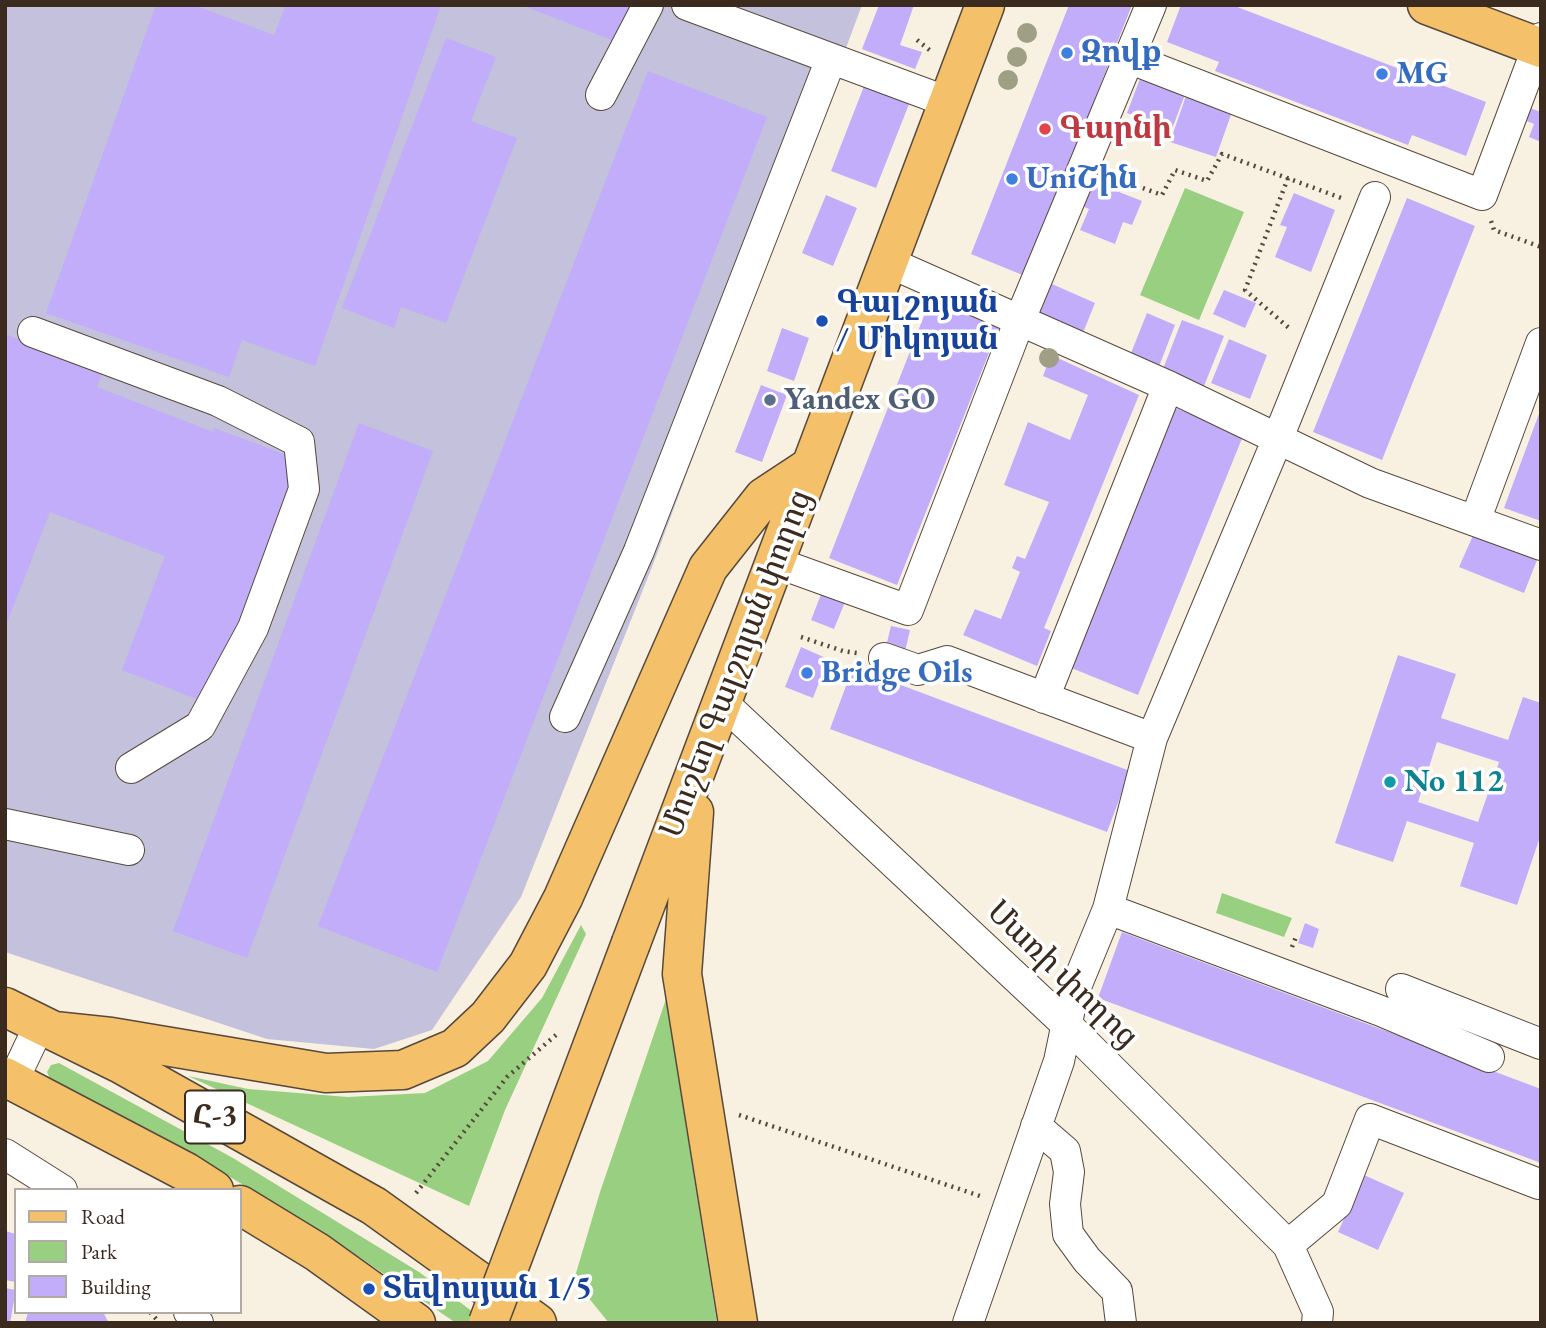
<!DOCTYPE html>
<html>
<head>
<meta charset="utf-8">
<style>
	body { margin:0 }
	#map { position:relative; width:1546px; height:1328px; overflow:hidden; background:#f8f1e2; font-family:"EB Garamond",serif }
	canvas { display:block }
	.frame { position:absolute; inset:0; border:7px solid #3b2a1e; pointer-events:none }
	.legend { position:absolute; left:14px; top:1188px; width:228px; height:126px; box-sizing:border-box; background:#fff; border:2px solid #b1aaa5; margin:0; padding:9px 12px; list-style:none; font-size:21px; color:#3b2a1e }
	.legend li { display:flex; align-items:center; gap:14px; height:35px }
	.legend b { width:35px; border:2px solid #b1aaa5 }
</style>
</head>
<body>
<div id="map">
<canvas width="1546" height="1328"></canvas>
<div class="frame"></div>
<ul class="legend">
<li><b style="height:9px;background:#f4c16a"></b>Road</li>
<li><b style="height:19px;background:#99cf80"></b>Park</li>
<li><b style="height:19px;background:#c1adf9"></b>Building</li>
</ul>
</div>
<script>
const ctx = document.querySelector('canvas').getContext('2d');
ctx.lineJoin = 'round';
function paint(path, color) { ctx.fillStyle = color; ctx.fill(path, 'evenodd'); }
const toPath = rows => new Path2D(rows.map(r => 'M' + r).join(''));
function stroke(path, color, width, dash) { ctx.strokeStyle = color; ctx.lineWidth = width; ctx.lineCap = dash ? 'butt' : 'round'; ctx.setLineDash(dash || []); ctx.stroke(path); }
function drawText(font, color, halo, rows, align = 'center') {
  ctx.font = font + ' "EB Garamond","Noto Serif Armenian",serif'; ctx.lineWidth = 7; ctx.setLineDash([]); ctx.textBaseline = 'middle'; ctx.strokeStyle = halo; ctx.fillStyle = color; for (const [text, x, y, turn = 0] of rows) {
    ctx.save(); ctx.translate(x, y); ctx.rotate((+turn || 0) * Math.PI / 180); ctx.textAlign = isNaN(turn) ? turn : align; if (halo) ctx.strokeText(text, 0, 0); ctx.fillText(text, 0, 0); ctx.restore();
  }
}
const industrial = toPath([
	[5,5,862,5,652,567,521,897,432,1030,374,1049,267,1039,5,952]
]);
const green = toPath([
	[1185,188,1244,212,1199,320,1140,295],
	[1222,893,1292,918,1284,937,1216,913],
	[581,925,586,934,505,1110,469,1206,188,1076,248,1089,348,1097,425,1093,488,1061,542,998],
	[666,999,717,1323,609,1323,574,1280,600,1192],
	[59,1063,233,1158,419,1272,488,1323,456,1323,324,1233,178,1146,50,1079,47,1072,51,1065]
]);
const building = toPath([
	[156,5,194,5,274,35,286,5,441,5,315,366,242,340,229,377,46,313],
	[521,5,631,5,617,42],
	[879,5,914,5,900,45,922,52,915,69,862,49],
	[1069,5,1132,5,1025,276,971,254],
	[1181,5,1232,5,1486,102,1466,156,1412,135,1408,145,1215,71,1219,62,1167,42],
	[446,38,496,57,471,121,517,138,446,323,401,307,394,328,342,308],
	[648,71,767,117,437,972,318,926],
	[1141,76,1186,92,1172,129,1127,113],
	[866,81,911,99,876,188,831,171],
	[1187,93,1233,109,1216,157,1170,142],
	[1527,107,1541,112,1541,142,1529,137,1534,124,1522,119],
	[1091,181,1142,201,1132,225,1123,222,1115,244,1080,230,1089,209,1082,206],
	[1294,193,1335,210,1311,272,1275,257,1287,227,1280,225],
	[826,195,857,208,833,266,802,253],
	[1407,198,1475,226,1382,460,1313,432],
	[1052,284,1095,303,1082,335,1038,316],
	[1224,290,1256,303,1245,328,1213,314],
	[931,298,1000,325,897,585,829,558],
	[1147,313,1175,325,1158,369,1129,358],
	[1182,320,1224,336,1204,386,1163,369],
	[782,328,809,338,794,381,767,371],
	[5,334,103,371,97,387,213,432,214,428,300,460,207,703,122,670,165,556,50,512,5,628],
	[1229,339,1267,355,1250,399,1211,383],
	[1051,355,1139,395,1044,628,1051,631,1037,666,963,635,975,609,1001,619,1020,572,1012,568,1017,556,1025,559,1049,502,1004,485,1028,422,1070,440,1088,395,1043,376],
	[761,385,787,395,762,462,735,452],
	[1175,408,1243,436,1138,695,1069,667],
	[1540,411,1541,411,1541,521,1504,508],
	[359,423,433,451,247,958,173,931],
	[1475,531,1539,555,1524,593,1459,567],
	[822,592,845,602,834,629,811,620],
	[891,626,910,630,904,656,885,651],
	[801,647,828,659,813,698,785,687],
	[1398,655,1456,674,1441,718,1508,740,1523,697,1541,703,1541,834,1517,905,1460,886,1474,843,1407,821,1393,862,1335,843],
	[1437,742,1499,762,1478,822,1418,802],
	[853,667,1130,771,1107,832,830,729],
	[1305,923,1319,929,1313,948,1298,943],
	[1122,932,1541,1089,1541,1163,1098,998],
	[1364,1175,1404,1193,1378,1250,1338,1232],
	[5,1231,16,1234,16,1282,5,1280],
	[5,1288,16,1290,10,1323,5,1323],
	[28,1312,103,1312,109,1323,25,1323]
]);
const path = toPath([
	[917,40,932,52],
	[1110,176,1162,195,1175,170,1207,181,1222,154,1344,199],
	[1288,178,1245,290,1289,328],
	[1491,221,1494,230,1541,247],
	[801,637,843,651,857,653],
	[1292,947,1296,937],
	[739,1115,980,1196],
	[416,1193,507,1077,556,1035],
	[150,1312,159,1322]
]);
const minor = toPath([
	[687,5,948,102],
	[1131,59,1482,195,1541,38],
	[601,95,648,5],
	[888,262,1168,386,1370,483,1541,545],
	[33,332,218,401,299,442,304,489,253,628,200,726,131,768],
	[1475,521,1541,343],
	[775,562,908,610,1019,322,1151,5],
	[884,658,918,670,947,661,1152,738,1108,909,1073,994,1059,1061,968,1323],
	[1044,698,1168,386],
	[722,702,1068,1026,1288,1245,1318,1312,1317,1323],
	[565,717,639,551,831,59],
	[1152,738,1278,438,1375,197],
	[5,824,129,850],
	[1108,909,1381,1011,1489,1057],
	[1401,989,1541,1044],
	[13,1081,40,1024],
	[1036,1126,1065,1151,1069,1172,1065,1204,1068,1234,1087,1260,1117,1291,1121,1323],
	[5,1154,62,1190],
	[1288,1245,1337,1204,1370,1119,1539,1184],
	[189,1312,198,1323]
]);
const major = toPath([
	[1427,5,1541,48],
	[694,812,682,974,738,1323],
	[631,943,985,5],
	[5,1007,121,1064,374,1206,537,1323],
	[54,1031,111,1037,326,1073,403,1070,455,1048,488,1017,528,965,563,898,708,568,764,497,811,466],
	[5,1077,186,1172,214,1190],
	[240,1205,317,1252,416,1323]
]);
const majorBridge = toPath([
	[488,1323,631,943]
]);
const trees = [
	[1027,33],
	[1017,57],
	[1008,80],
	[1049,358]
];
const markers = [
	[1067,53,7,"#3f7fe0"],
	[1382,74,7,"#3f7fe0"],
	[1045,129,7,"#e0444e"],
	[1012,179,7,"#3f7fe0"],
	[822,321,7,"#1a4fb4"],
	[770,400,7,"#5c6f8a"],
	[807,673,7,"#3f7fe0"],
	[1390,782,7,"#0f9aa8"],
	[369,1289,7,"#1a4fb4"]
];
const shields = [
	[215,1117,60]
];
const shieldNames = [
	["Հ-3",215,1117]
];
const shopNames = [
	["Զովք",1081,53],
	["MG",1396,74],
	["UniՇին",1026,179],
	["Bridge Oils",821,673]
];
const healthNames = [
	["Գարնի",1059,129]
];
const transitNames = [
	["Գալշոյան",836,303],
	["/ Միկոյան",836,340],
	["Տեվոսյան 1/5",383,1289]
];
const serviceNames = [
	["Yandex GO",784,400]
];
const streetNames = [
	["Մուշեղ Գալշոյան փողոց",737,664,-69],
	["Մառի փողոց",1062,975,44]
];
const cultureNames = [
	["No 112",1404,782]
];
paint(industrial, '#c3c1db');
paint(green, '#99cf80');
paint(building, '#c1adf9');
stroke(minor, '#57483b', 32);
stroke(major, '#57483b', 41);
stroke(path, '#57483b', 4.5, [2, 5]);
stroke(minor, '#fff', 30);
stroke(major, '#f4c16a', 38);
stroke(majorBridge, '#57483b', 41, []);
stroke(majorBridge, '#f4c16a', 38);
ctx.fillStyle = '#9f9f86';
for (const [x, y] of trees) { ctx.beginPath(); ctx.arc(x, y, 10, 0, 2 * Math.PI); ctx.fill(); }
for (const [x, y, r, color] of markers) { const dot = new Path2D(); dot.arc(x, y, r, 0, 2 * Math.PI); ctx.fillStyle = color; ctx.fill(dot); stroke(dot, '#fff', 2.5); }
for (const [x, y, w] of shields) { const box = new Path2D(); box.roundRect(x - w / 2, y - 26.5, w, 53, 5); ctx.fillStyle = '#fff'; ctx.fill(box); stroke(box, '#3b2a1e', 2); }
drawText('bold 30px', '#3b2a1e', null, shieldNames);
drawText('bold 32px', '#366cbe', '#fff', shopNames, 'left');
drawText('bold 32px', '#be3a42', '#fff', healthNames, 'left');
drawText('bold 32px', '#164399', '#fff', transitNames, 'left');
drawText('bold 32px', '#4e5e75', '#fff', serviceNames, 'left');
drawText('32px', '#3b2a1e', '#fff', streetNames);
drawText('bold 32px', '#0d838f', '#fff', cultureNames, 'left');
</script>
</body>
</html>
